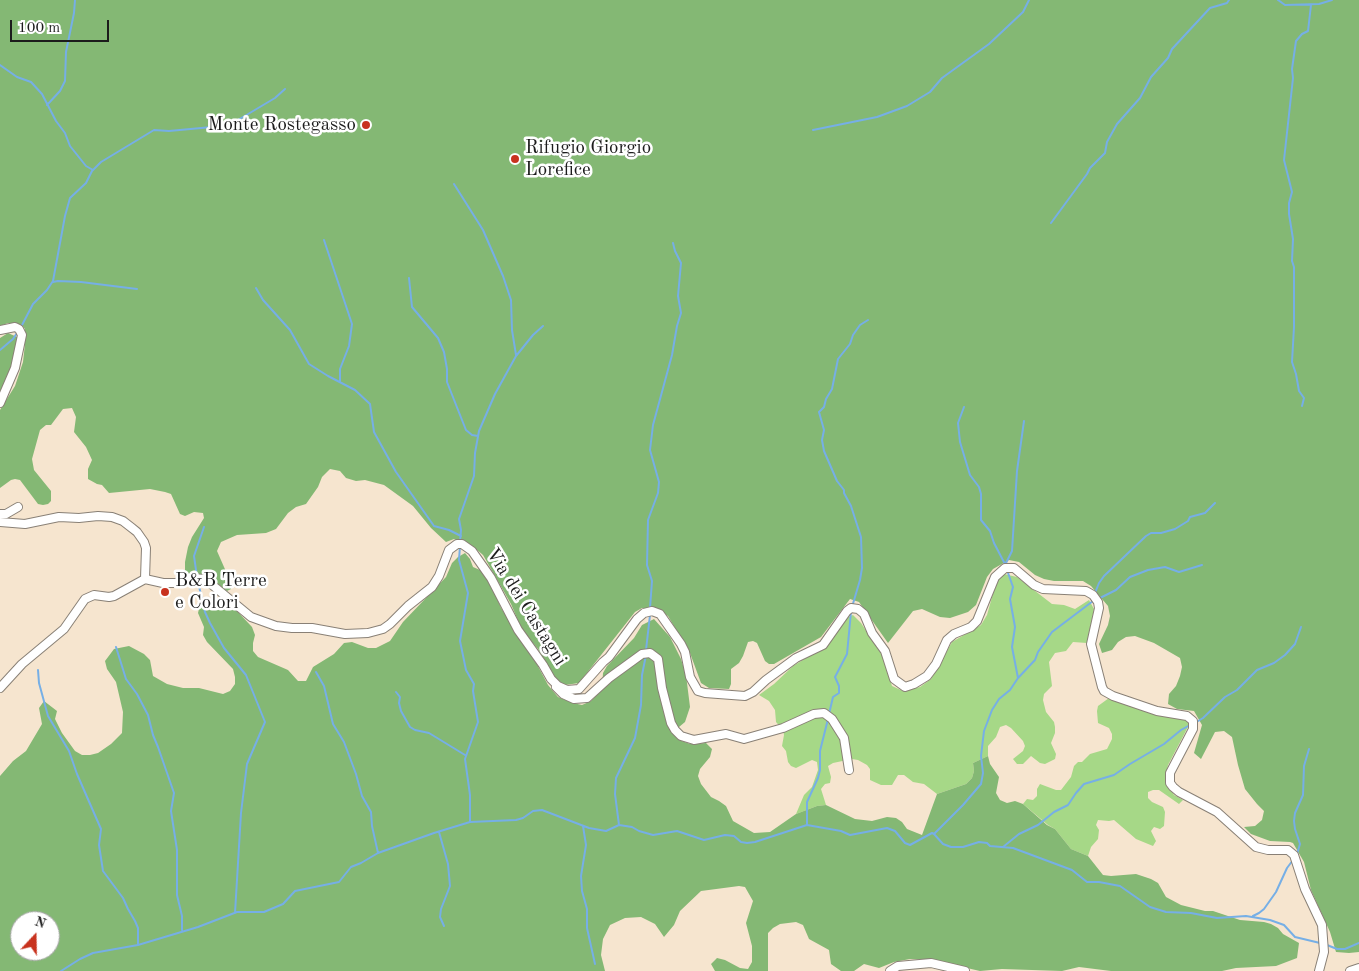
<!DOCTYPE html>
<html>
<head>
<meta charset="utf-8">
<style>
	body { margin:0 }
	#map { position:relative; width:1359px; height:971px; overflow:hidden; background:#f6e5cf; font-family:"Old Standard TT",serif }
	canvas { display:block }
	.north { position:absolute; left:10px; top:911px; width:50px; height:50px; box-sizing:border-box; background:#fff; border:1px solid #a4a4a4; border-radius:50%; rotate:21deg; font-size:14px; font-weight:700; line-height:20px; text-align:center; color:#1c1c1c }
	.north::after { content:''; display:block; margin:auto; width:18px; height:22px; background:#c8321e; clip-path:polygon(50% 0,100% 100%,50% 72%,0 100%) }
	.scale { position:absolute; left:10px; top:20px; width:99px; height:22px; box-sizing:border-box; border:2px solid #1c1c1c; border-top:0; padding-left:6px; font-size:15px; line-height:18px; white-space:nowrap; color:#1c1c1c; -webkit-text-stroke:4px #fff; paint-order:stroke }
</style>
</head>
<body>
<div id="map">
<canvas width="1359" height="971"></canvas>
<div class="north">N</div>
<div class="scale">100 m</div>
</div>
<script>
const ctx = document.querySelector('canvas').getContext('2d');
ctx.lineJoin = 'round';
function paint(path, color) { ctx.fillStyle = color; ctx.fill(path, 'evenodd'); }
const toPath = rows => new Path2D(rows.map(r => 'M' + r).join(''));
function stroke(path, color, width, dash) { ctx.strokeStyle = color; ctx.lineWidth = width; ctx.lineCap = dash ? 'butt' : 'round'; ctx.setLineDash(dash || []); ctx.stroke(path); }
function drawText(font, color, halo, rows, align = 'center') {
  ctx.font = font + ' "Old Standard TT",serif'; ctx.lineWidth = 5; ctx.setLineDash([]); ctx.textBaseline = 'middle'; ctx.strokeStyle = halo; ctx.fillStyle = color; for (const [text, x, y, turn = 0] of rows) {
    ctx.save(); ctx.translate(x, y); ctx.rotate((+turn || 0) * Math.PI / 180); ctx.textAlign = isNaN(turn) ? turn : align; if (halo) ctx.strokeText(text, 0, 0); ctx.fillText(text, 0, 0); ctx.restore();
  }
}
const green = toPath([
	[1004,574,1017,577,1052,604,1064,605,1075,609,1089,600,1094,609,1087,643,1073,642,1066,651,1055,653,1049,662,1052,686,1044,694,1043,700,1046,712,1054,722,1055,727,1055,733,1051,743,1056,754,1055,759,1045,764,1040,763,1031,756,1023,764,1017,764,1013,759,1023,751,1025,746,1023,741,1011,728,1006,725,1000,727,996,737,988,746,988,756,973,763,974,771,972,778,966,784,937,794,924,784,913,782,904,775,898,775,892,785,881,785,870,780,870,769,867,765,858,760,852,759,833,763,828,766,831,777,830,783,825,784,821,789,826,805,817,806,796,814,804,795,812,787,818,770,817,762,812,760,796,768,791,766,788,762,786,751,782,746,784,735,783,730,776,722,775,710,769,701,759,695,774,684,793,666,826,646,846,618,853,615,861,623,882,655,892,686,903,691,920,687,931,679,952,642,981,625,987,615,994,590,999,578],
	[1109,698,1146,710,1186,719,1190,723,1168,765,1165,780,1174,795,1183,800,1179,804,1159,790,1153,790,1148,792,1148,798,1152,802,1163,807,1165,812,1164,826,1160,829,1154,827,1151,831,1156,841,1153,846,1136,839,1114,820,1109,821,1098,820,1096,825,1099,830,1098,839,1091,847,1088,856,1071,849,1055,829,1048,825,1023,804,1027,799,1033,800,1037,796,1037,789,1040,784,1056,790,1061,790,1071,777,1074,766,1078,762,1082,762,1090,754,1107,749,1112,739,1112,734,1109,728,1098,723,1097,711,1098,706]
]);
const forest = toPath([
	[0,0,1359,0,1359,952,1349,953,1336,952,1330,932,1311,890,1304,862,1293,843,1290,842,1270,841,1251,834,1244,827,1255,826,1262,820,1264,811,1257,804,1245,789,1238,765,1232,737,1224,731,1215,732,1201,759,1194,753,1202,725,1194,711,1177,709,1168,704,1169,694,1176,686,1180,676,1182,667,1180,658,1154,643,1135,636,1126,637,1118,642,1112,650,1102,653,1099,644,1108,625,1110,616,1108,606,1091,586,1083,581,1054,581,1044,579,1035,575,1019,562,1009,560,993,569,987,577,976,605,968,612,950,618,940,617,922,609,913,611,888,643,859,602,850,599,821,637,774,664,769,664,765,661,757,643,753,641,748,642,743,656,739,663,731,669,731,684,729,689,709,688,701,683,690,653,668,616,655,608,642,608,635,612,579,683,565,685,556,679,538,649,522,630,511,604,483,555,475,548,454,539,446,542,431,528,413,506,384,485,365,480,356,481,346,478,340,471,330,469,322,477,318,487,306,504,296,507,288,513,276,529,266,533,237,535,221,542,217,551,231,583,231,589,227,591,207,577,198,574,189,575,185,572,185,562,188,547,192,537,204,518,203,513,194,512,185,516,180,514,171,494,165,492,150,489,109,493,102,485,97,484,88,479,88,469,92,460,86,447,74,432,76,417,72,408,63,409,51,425,46,425,40,430,32,459,34,470,51,491,51,501,48,504,43,505,38,504,20,480,15,479,11,480,0,488,0,410,15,386,23,362,25,344,25,329,22,325,8,323,0,326],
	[8,333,17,337,18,341,11,367,0,395,0,338],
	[465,553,470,559,473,567,480,570,489,581,501,608,532,655,548,685,558,697,573,703,582,705,591,701,602,690,603,673,607,666,634,638,642,625,654,619,670,637,681,659,686,675,690,707,685,722,679,727,675,736,682,741,690,744,706,743,712,749,710,757,700,769,698,776,701,784,711,797,719,801,726,806,733,821,754,833,770,832,796,814,817,806,826,805,855,819,872,821,887,817,896,818,902,822,907,829,922,835,937,794,966,784,972,778,974,771,973,763,988,756,990,764,999,777,996,793,1000,800,1007,803,1015,801,1023,804,1047,825,1055,829,1071,849,1088,856,1103,875,1111,876,1136,874,1151,879,1158,883,1166,897,1181,905,1205,911,1213,911,1240,920,1264,922,1271,924,1278,928,1283,934,1299,943,1297,958,1276,966,1236,968,1222,971,1111,971,1079,967,1062,971,1002,969,980,971,932,960,910,959,894,962,879,968,864,964,854,971,841,971,831,964,829,950,809,939,803,925,796,922,780,924,773,928,768,933,768,971,715,971,711,964,717,958,725,960,740,968,748,969,752,962,752,946,746,923,753,901,745,887,739,886,701,891,680,911,674,925,664,937,655,924,641,917,625,918,610,925,603,939,601,955,605,971,0,971,0,776,13,761,26,751,42,724,39,708,44,701,57,711,55,719,62,733,75,751,82,755,90,755,98,753,111,744,122,733,123,712,116,682,107,669,105,661,114,649,129,646,144,654,150,660,153,676,167,684,183,688,199,688,223,694,230,691,235,684,235,677,233,669,207,642,203,635,204,627,198,613,200,605,206,600,214,598,236,610,252,627,255,635,253,643,253,651,258,657,288,670,298,681,306,681,313,667,334,654,344,643,352,642,368,648,376,648,390,641,403,622,446,577,452,563,458,557],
	[20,921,50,921,50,951,20,951]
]);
const stream = toPath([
	[1278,0,1285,5,1319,4,1332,0],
	[0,65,17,77,31,82,42,94,56,121,65,133,70,146,86,166,93,170],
	[47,105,60,91,65,81,66,52,74,13,75,0],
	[813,130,877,117,907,106,930,92,942,78,989,44,1023,12,1029,0],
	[454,184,483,230,503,276,511,300,512,330,516,355],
	[1051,223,1087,174,1090,168,1105,153,1107,142,1117,124,1140,98,1151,77,1168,58,1172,49,1210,8,1227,3,1229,0],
	[324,240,352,324,349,346,340,369,340,382],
	[409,278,412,307,438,338,444,352,447,369,447,382,462,420,466,430,472,435,478,436],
	[53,282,58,281,81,282,137,289],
	[256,288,263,300,290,330,309,364,328,376,355,390,370,404,374,432,396,472,434,526,449,530,461,536],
	[21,327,33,304,47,290,53,281,65,216,70,198,86,183,92,171,101,162,154,130,169,131,212,127,238,120,275,98,285,89],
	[0,350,13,339,17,333],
	[1302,406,1304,398,1299,391,1296,374,1292,362,1294,327,1294,267,1292,261,1293,239,1289,214,1289,203,1292,192,1284,160,1293,78,1292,69,1296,41,1302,34,1308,31,1311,5],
	[964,407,958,423,960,442,970,475,979,487,981,494,981,520,990,531,994,543,1006,566],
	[460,542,461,530,459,519,474,476,475,453,479,431,495,394,516,356,533,335,543,326],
	[460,546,459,560,468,593,460,641,466,670,474,684,473,691,478,722,465,759,470,795,470,822],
	[1005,565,1012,551,1017,471,1024,421],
	[1007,570,1013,587,1010,599,1015,627,1012,647,1018,678],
	[197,577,194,556,204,527],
	[198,582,205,612,210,623,224,648,246,675,265,722,247,764,241,813,235,913],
	[1095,593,1099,583,1104,576,1146,536,1151,533,1161,533,1175,529,1188,521,1190,517,1205,513,1215,503],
	[1100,598,1116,590,1130,577,1148,570,1165,567,1179,572,1202,565],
	[852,607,860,580,862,568,861,537,851,506,844,493,844,490,837,481,824,451,822,440,824,430,819,412,824,407,826,399,832,389,838,359,850,344,853,335,860,325,868,320],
	[650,608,652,581,647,565,648,520,658,493,659,482,650,450,653,425,672,355,677,326,681,313,678,296,681,263,675,251,673,243],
	[116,647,126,679,137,694,148,715,153,735,158,747,174,793,171,811,177,850,177,895,182,916,182,930],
	[646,650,650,615],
	[38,670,39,683,48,716,69,751,77,774,101,829,99,845,103,871,123,898,128,909,135,921,138,928,138,945],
	[316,672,324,686,333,724,344,742,356,774,362,796,371,812,372,826,378,853],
	[396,692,400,697,399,703,401,711,410,727,415,730,429,733,465,755],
	[829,714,833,697,839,693,839,686,835,677,847,654,851,612],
	[1195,723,1203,718,1225,697,1237,690,1257,670,1274,663,1285,655,1295,644,1301,627],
	[619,825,615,794,616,778,635,738,641,705,642,675,646,655],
	[807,825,807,802,818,778,820,770,820,751,828,719],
	[583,826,586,845,581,876,582,891,587,909,587,928,595,964],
	[439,832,448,864,450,886,441,909,440,917,444,926],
	[934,834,943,844,951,847,963,847,979,842,987,843,990,846,1013,848,1072,870,1087,882,1099,882,1120,886,1150,907,1166,912,1191,913,1217,918,1246,916,1270,920,1284,925,1295,937,1320,943],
	[1003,847,1019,834,1038,825,1054,812,1068,805,1076,793,1084,784,1114,775,1130,764,1164,744,1181,730,1190,725],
	[1297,854,1300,844,1295,829,1294,821,1295,813,1303,795,1304,766,1309,749],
	[1253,916,1259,913,1264,909,1276,892,1287,868,1293,860],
	[1327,945,1337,949,1345,949,1359,943],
	[61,971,80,959,93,953,138,945,198,927,237,912,264,912,283,904,295,891,339,882,351,867,361,863,378,853,434,833,470,822,516,820,523,818,533,811,542,810,589,828,606,831,619,825,632,827,639,831,653,835,677,831,704,840,725,835,734,836,741,842,747,843,755,842,807,825,841,831,850,835,887,828,895,831,905,843,910,845,932,833,934,834,963,805,981,784,983,773,981,756,984,731,992,710,999,699,1010,690,1018,678,1035,660,1038,652,1052,632,1093,601]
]);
const minor = toPath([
	[0,330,15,327,19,329,22,335,15,368,0,403],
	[0,514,6,514,18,507],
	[0,522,25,524,59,517,79,518,98,516,112,517,123,521,132,528,137,532,144,542,146,548,145,579],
	[145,579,163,583,176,583,191,578,205,579,251,617,276,626,292,628,312,628,345,634,368,633,383,629,390,624,408,606,432,587,439,576,449,550,457,544,462,544,472,551,491,578,518,630,543,665,551,679,558,686,567,690,579,689,603,662,609,657,637,619,644,613,652,611,660,614,681,644,685,652,690,677,698,691,705,693,745,696,753,692,766,680,796,658,823,645,847,611,851,608,858,609,864,614,872,633,885,651,894,679,905,687,914,684,927,676,936,664,947,640,954,634,971,627,977,621,995,577,1005,568,1014,568,1034,585,1043,589,1086,591,1093,595,1098,602,1099,608,1091,644,1102,687,1104,691,1113,696,1157,711,1187,716,1193,721,1193,729,1170,773,1170,783,1173,787,1179,792,1217,812,1256,847,1268,850,1288,850,1294,855,1305,889,1322,925,1324,952,1319,971],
	[556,687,563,694,574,699,587,698,609,678,642,654,650,653,658,659,662,688,671,723,675,730,681,736,694,740,726,734,744,739,783,728,814,714,824,713,832,719,844,738,849,770],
	[0,688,22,664,64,629,85,599,94,595,109,597,114,596,145,579],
	[890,971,898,966,931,963,965,971],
	[1350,971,1359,968]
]);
const markers = [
	[366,125,5,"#c8321e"],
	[515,159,5,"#c8321e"],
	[165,592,5,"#c8321e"]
];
const poiNames = [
	["Monte Rostegasso",356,125,"right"],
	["Rifugio Giorgio",525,148],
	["Lorefice",525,170],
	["B&B Terre",175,581],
	["e Colori",175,603]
];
const streetNames = [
	["Via dei Castagni",526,607,58]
];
paint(green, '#a6d887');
paint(forest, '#84b874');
stroke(stream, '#76afe6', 2);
stroke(minor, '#898076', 10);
stroke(minor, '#fff', 8);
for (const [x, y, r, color] of markers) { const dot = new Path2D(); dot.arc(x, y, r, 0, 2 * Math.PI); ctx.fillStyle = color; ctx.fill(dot); stroke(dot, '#fff', 2); }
drawText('19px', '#1c1c1c', '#fff', poiNames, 'left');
drawText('19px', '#1c1c1c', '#fff', streetNames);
</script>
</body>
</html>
